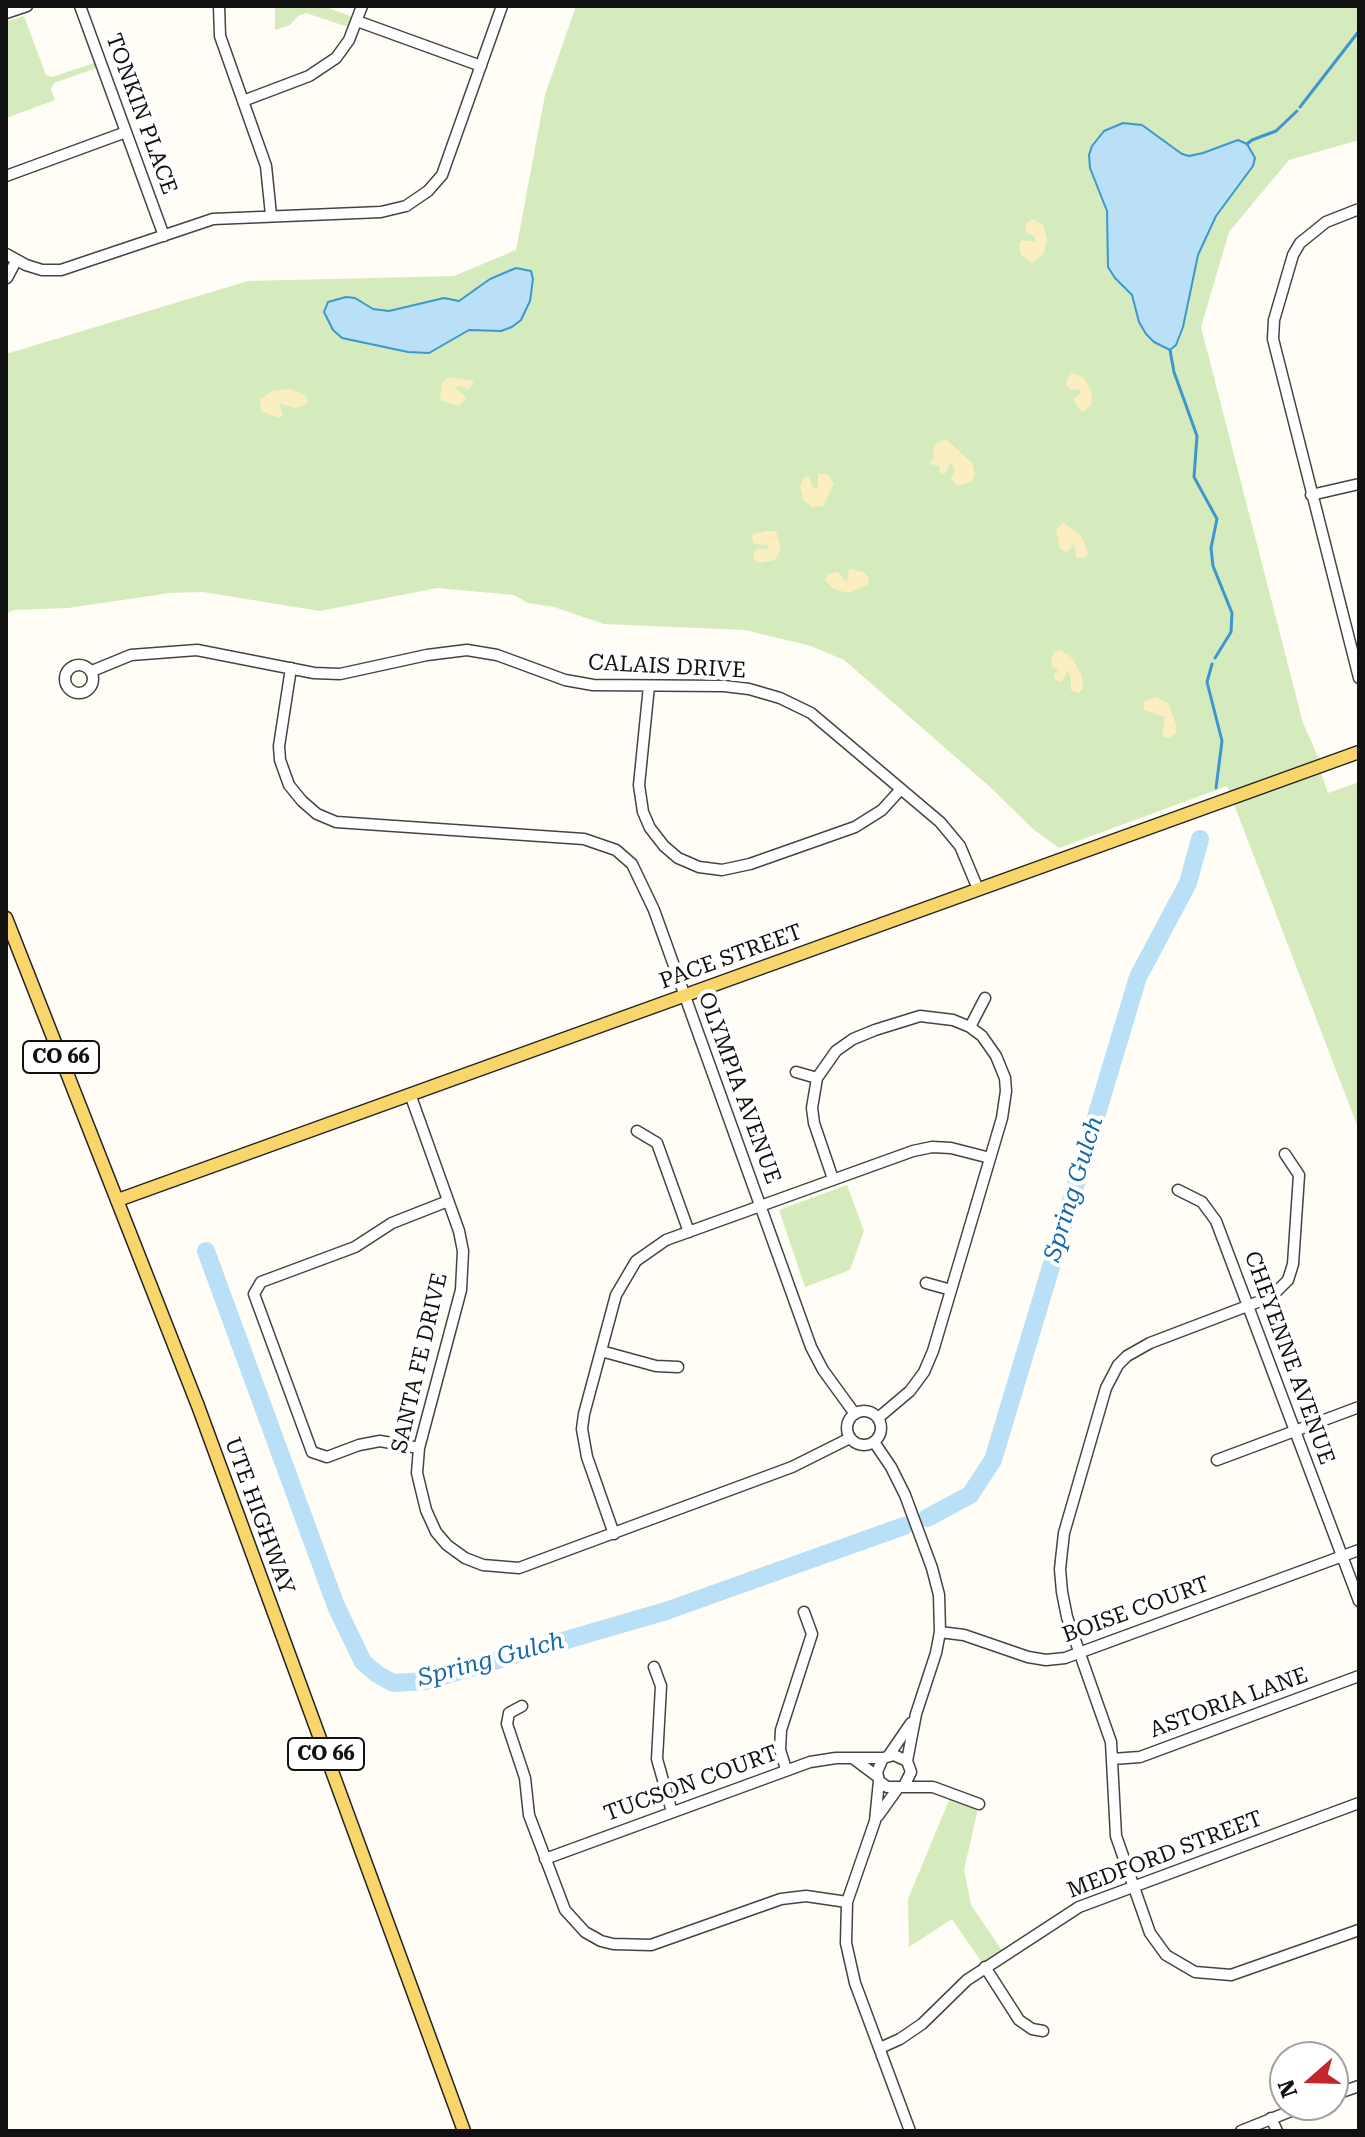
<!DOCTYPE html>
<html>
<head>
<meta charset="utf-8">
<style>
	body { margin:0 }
	#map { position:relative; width:1365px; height:2137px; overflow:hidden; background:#fffdf5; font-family:"Roboto Serif",serif }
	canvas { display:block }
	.frame { position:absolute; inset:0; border:8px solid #111; pointer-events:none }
	.north { position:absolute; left:1269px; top:2041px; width:80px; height:80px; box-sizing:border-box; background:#fff; border:2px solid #a0a0a0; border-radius:50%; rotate:250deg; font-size:22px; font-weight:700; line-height:32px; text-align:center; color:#111 }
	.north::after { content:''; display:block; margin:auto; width:28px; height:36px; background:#c4262e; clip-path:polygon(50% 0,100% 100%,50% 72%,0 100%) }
</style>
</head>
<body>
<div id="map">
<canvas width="1365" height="2137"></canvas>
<div class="frame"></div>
<div class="north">N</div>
</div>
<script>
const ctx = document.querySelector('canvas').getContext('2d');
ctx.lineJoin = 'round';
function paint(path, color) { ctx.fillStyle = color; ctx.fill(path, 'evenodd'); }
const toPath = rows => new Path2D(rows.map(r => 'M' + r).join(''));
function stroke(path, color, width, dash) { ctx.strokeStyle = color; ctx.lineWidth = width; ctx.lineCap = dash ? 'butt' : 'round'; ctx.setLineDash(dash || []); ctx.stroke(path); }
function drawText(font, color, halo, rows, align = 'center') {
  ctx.font = font + ' "Roboto Serif",serif'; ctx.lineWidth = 8; ctx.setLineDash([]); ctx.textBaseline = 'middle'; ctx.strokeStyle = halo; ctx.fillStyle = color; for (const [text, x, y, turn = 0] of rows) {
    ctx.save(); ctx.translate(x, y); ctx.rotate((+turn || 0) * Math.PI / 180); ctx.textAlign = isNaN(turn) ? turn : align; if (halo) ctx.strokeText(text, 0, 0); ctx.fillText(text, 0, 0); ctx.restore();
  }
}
const green = toPath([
	[275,6,323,6,358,19,354,29,306,13,298,16,290,25,275,30],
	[576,6,1359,6,1359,140,1289,160,1229,232,1201,327,1303,723,1322,766,1319,767,1328,793,1359,782,1359,1130,1227,786,1059,848,1033,829,989,786,844,660,811,646,745,630,604,624,554,607,528,603,514,595,437,588,320,611,203,592,170,593,68,608,14,610,6,614,6,354,248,281,454,276,516,250,545,95],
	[24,16,46,75,52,77,100,61,102,66,54,83,51,89,55,100,6,118,6,22],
	[847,1185,864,1231,850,1270,805,1287,779,1210],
	[952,1793,979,1804,964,1870,971,1905,1005,1955,985,1967,952,1919,909,1947,908,1899]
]);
const sand = toPath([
	[1034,219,1043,225,1047,239,1044,253,1032,263,1021,255,1019,244,1022,240,1035,242,1035,237,1026,232,1026,223],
	[1072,373,1083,377,1092,392,1091,404,1085,411,1080,410,1073,399,1080,394,1080,390,1070,389,1067,386,1066,381],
	[449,377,474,381,469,390,460,386,455,388,467,398,459,406,440,400,442,383],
	[290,389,303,394,308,400,307,404,295,408,279,403,283,415,278,418,261,411,260,399,273,391],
	[946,439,972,463,975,475,971,482,959,486,955,484,951,478,955,470,951,463,944,475,939,472,940,466,930,464,935,456,933,452,935,444],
	[818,474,828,474,834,484,823,506,812,507,803,500,800,487,803,478,809,476,812,486,816,489,818,486],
	[1063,523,1080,534,1088,552,1086,558,1076,557,1074,544,1067,552,1060,549,1056,529],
	[765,531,774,531,777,534,781,549,775,560,759,563,754,559,753,553,759,548,767,550,769,545,754,544,752,537,754,534],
	[849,569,864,572,869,578,868,584,852,592,844,592,832,588,825,580,827,574,838,572,847,582],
	[1061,650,1072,658,1082,676,1083,689,1078,693,1071,690,1071,679,1068,671,1061,682,1055,680,1054,675,1058,670,1052,667,1051,659,1055,652],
	[1155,697,1168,703,1176,724,1176,733,1170,738,1162,736,1165,717,1144,710,1144,702]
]);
const water = toPath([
	[1123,123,1142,125,1182,154,1189,156,1203,153,1238,140,1247,144,1255,158,1253,166,1216,216,1198,255,1183,327,1176,345,1170,350,1154,342,1146,334,1139,322,1132,295,1115,278,1108,267,1107,211,1090,168,1089,155,1092,146,1104,131,1123,123],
	[516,268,531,271,533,279,530,301,521,320,512,327,501,331,469,330,429,353,408,352,342,338,333,330,324,312,328,302,346,297,355,298,373,309,389,311,444,298,459,301,490,279,516,268]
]);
const stream = toPath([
	[1300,107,1359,31],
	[1247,144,1252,140,1276,131,1297,111],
	[1170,350,1174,372,1197,436,1194,477,1217,519,1211,548,1213,566,1232,613,1231,632,1215,658],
	[1212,664,1207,682,1222,741,1216,788]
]);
const river = toPath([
	[206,1251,336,1606,363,1662,377,1674,393,1683,425,1681,666,1611,904,1526],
	[927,1518,970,1495,993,1460,1138,977,1188,883,1200,839]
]);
const minor = toPath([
	[80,6,164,236],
	[219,6,220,36,266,166,271,215],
	[6,13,27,6],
	[357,21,481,66],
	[243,101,309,76,336,58,349,40,362,6],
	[6,176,126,132],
	[1359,209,1326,222,1300,243,1293,255,1274,320,1273,339,1359,678],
	[6,254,26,265,42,270,61,270,213,219,381,212,406,206,428,191,442,175,502,6],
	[7,278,16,261],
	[1311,495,1359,484],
	'65 679a14 14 0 1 1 28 0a14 14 0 1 1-28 0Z',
	[291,668,279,746,280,760,289,785,302,801,317,814,336,822,584,839,616,850,632,864,654,910,811,1347,823,1370,855,1414],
	[92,671,131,655,197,650,314,673,340,674,427,655,467,650,497,655,565,680,593,685,724,686,749,689,780,698,811,713,940,822,960,846,978,889],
	[649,686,639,785,643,812,650,828,664,846,678,858,699,867,722,870,750,864,855,827,882,810,901,789],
	[970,1027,985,998],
	[796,1072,817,1078],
	[410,1094,459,1231,463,1251,461,1290,419,1448,417,1473,426,1510,436,1532,447,1545,465,1558,483,1565,519,1568,792,1467,850,1438],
	[637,1131,657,1143,689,1232],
	[1285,1154,1299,1175,1293,1264,1288,1280,1271,1297,1150,1343,1127,1356,1118,1365,1106,1388,1064,1533,1060,1569,1062,1592,1067,1617,1111,1742,1116,1836,1150,1933,1166,1955,1195,1972,1231,1975,1359,1930],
	[833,1179,814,1123,812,1108,817,1078,836,1051,853,1039,875,1030,920,1016,953,1020,970,1027,982,1036,996,1056,1005,1078,1006,1091,1002,1118,933,1351,924,1372,910,1391,878,1418],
	[1178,1190,1202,1202,1216,1221,1359,1601],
	[926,1283,951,1290],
	[601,1351,656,1366,678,1367],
	'847 1428a17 17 0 1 1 34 0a17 17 0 1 1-34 0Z',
	[874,1442,891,1467,905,1495,932,1568,939,1595,940,1632,936,1653,916,1714,907,1761],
	[419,1448,380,1441,359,1445,327,1457,312,1452,254,1294,261,1282,355,1247,392,1223,448,1201],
	[1217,1460,1359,1407],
	[614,1534,587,1457,582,1429,584,1414,616,1295,636,1261,666,1240,913,1151,932,1147,951,1148,990,1158],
	[940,1632,964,1635,1028,1657,1046,1660,1065,1658,1359,1550],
	[654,1667,661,1686,657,1759,672,1812],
	[522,1706,509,1713,507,1724,525,1778,529,1815,565,1910,585,1932,601,1941,613,1944,651,1945,781,1899,806,1896,847,1902],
	[889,1755,911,1723],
	[854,1759,878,1777],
	[1112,1759,1140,1757,1359,1676],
	[786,1769,780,1750,781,1730,812,1634,804,1612],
	[879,1781,875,1821,847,1902,846,1943,855,1983,910,2131],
	[904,1786,911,1772,907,1761,894,1755,883,1758,877,1772,879,1781,887,1787,933,1787,979,1804],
	[878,1816,898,1788],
	[545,1859,810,1762,836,1758,883,1758],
	[985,1967,1019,2020,1032,2029,1043,2031],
	[880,2048,900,2039,922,2024,967,1980,1079,1907,1359,1803],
	[1333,2095,1359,2086],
	[1271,2118,1277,2131],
	[1241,2131,1306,2105]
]);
const major = toPath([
	[6,918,198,1406,464,2131],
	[118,1200,1359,752]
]);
const shields = [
	[61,1057,76],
	[326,1754,76]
];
const shieldNames = [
	["CO 66",61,1057],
	["CO 66",326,1754]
];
const streetNames = [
	["TONKIN PLACE",141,114,70],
	["CALAIS DRIVE",667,667,3],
	["PACE STREET",731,957,-20],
	["OLYMPIA AVENUE",739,1088,70],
	["CHEYENNE AVENUE",1289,1358,70],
	["SANTA FE DRIVE",420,1363,-77],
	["UTE HIGHWAY",259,1516,70],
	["BOISE COURT",1136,1610,-20],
	["ASTORIA LANE",1229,1703,-20],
	["TUCSON COURT",691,1784,-20],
	["MEDFORD STREET",1165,1855,-21]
];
const waterNames = [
	["Spring Gulch",1074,1189,-73],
	["Spring Gulch",491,1660,-15]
];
paint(green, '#d5ebbd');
paint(sand, '#fbeec1');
paint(water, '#b9e0f7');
stroke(water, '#3f96cf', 2);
stroke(stream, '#3f96cf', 3);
stroke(river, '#b9e0f7', 18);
stroke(minor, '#444', 13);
stroke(major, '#222', 15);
stroke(minor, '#fff', 10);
stroke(major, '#f9d66b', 12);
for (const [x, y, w] of shields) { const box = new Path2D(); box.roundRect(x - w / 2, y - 16, w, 32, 6); ctx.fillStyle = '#fff'; ctx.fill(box); stroke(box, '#111', 2); }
drawText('bold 20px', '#111', null, shieldNames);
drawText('22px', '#111', '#fff', streetNames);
drawText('italic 24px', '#1768a6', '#fff', waterNames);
</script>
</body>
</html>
